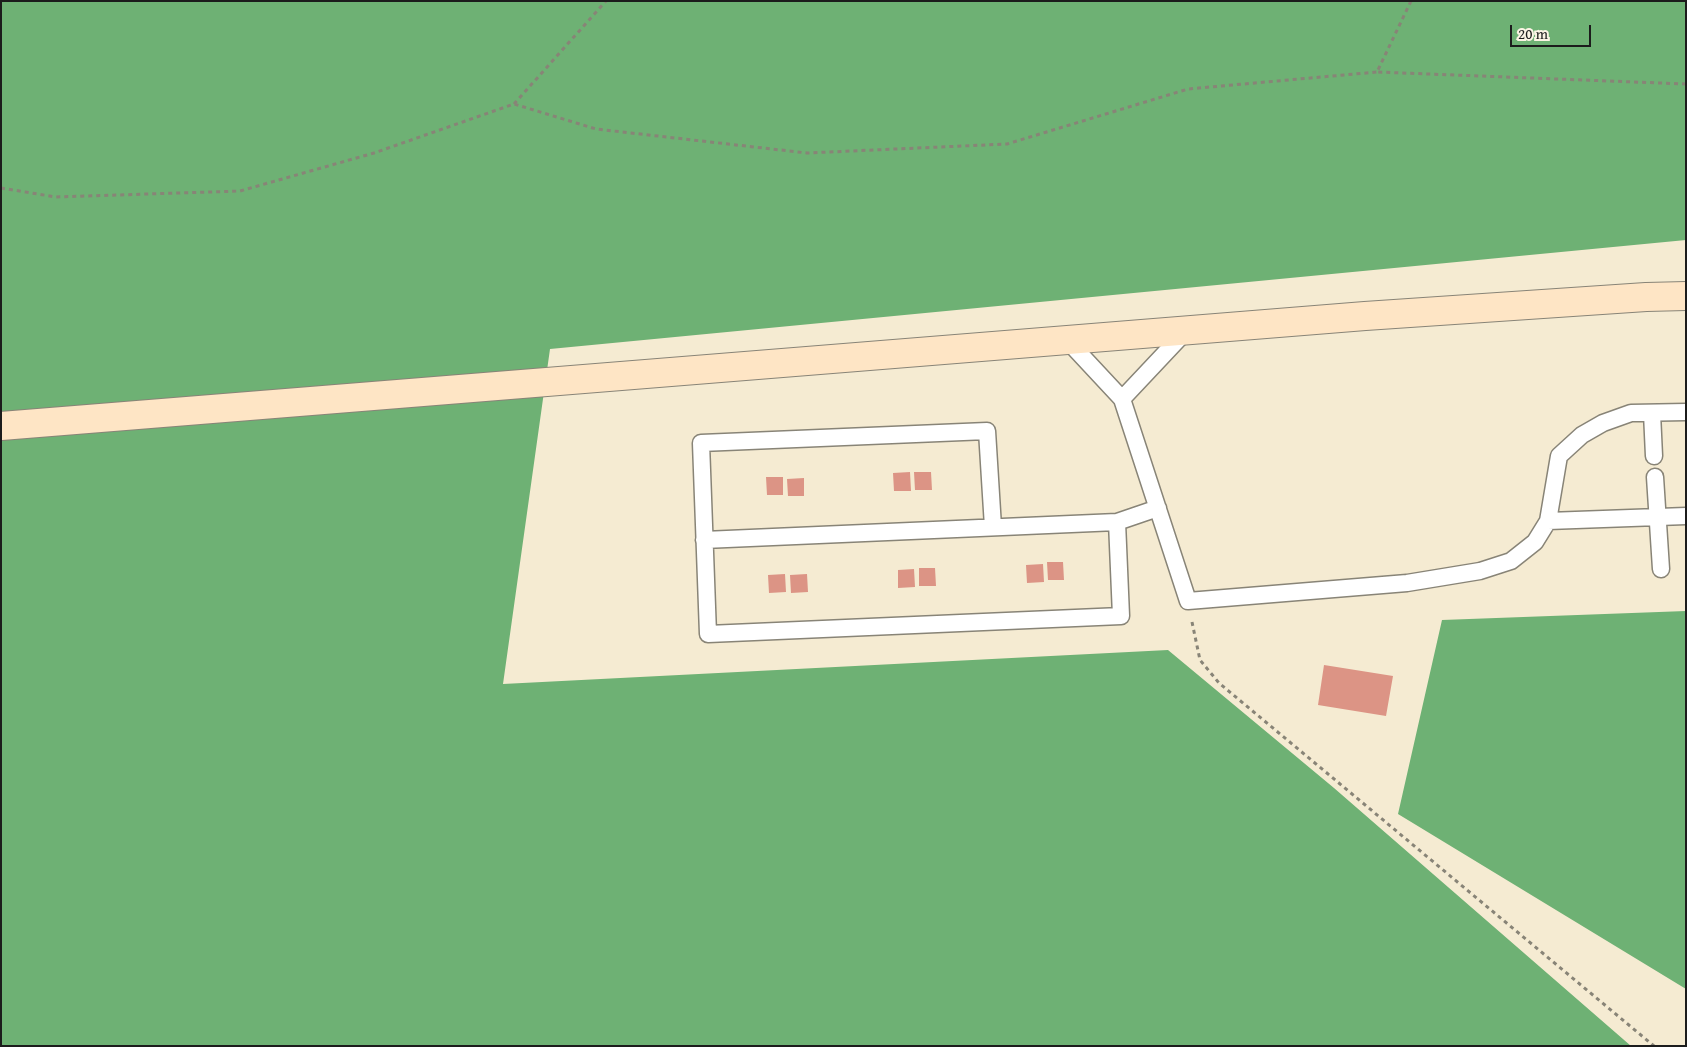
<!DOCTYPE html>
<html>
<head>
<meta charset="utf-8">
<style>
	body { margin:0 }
	#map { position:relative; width:1687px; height:1047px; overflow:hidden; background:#f5ebd2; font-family:"Gentium Book Plus",serif }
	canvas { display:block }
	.frame { position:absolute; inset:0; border:2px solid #1c1c1c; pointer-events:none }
	.scale { position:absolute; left:1510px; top:25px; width:81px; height:22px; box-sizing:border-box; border:2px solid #1c1c1c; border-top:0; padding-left:6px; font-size:15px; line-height:18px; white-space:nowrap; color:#1c1c1c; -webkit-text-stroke:4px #fcf5e5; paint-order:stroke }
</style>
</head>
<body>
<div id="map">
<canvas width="1687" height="1047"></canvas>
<div class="frame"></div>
<div class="scale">20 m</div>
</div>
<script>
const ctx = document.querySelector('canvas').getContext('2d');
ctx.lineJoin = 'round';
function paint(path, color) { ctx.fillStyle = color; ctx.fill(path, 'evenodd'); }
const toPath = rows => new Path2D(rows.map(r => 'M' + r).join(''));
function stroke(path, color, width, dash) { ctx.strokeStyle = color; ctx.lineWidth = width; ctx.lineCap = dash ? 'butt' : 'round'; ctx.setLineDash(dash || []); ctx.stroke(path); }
const forest = toPath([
	[1,1,1686,1,1686,240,550,349,503,684,1168,650,1334,788,1631,1046,1,1046],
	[1686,611,1686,989,1398,814,1442,620]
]);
const building = toPath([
	[910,472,911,491,894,491,893,473],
	[914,472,931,472,932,490,915,490],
	[766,477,783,477,783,495,767,495],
	[804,478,804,496,788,496,787,479],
	[1047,562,1063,562,1064,580,1048,580],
	[1043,564,1044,582,1027,583,1026,565],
	[919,568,935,568,936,586,919,586],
	[914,569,915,587,898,588,898,570],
	[785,574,786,592,769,593,768,575],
	[807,574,808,592,791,593,790,575],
	[1324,665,1393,676,1386,716,1318,705]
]);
const path = toPath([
	[1411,1,1377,72,1686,84],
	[514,104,606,1],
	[1,188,56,197,240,191,374,153,514,104,596,129,807,153,1007,144,1188,89,1377,72],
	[1192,622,1200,660,1219,683,1654,1046]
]);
const lane = toPath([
	[1067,340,1122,399,1188,601,1407,583,1480,571,1511,561,1535,542,1548,521,1559,456,1582,435,1603,423,1631,413,1686,412],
	[1122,399,1186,331],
	[1652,413,1654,456],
	[1655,477,1661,569],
	[1548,521,1686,516],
	[993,527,987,431,701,443,708,634,1121,616,1117,522],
	[704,540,1117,522,1158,508]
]);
const secondary = toPath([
	[1,426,1365,316,1646,297,1686,296]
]);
paint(forest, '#6eb174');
paint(building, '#dc9485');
stroke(lane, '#888477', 19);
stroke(secondary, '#888477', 30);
stroke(path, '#888477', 3, [4, 4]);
stroke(lane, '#fff', 16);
stroke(secondary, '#fee5c5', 28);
</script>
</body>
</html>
